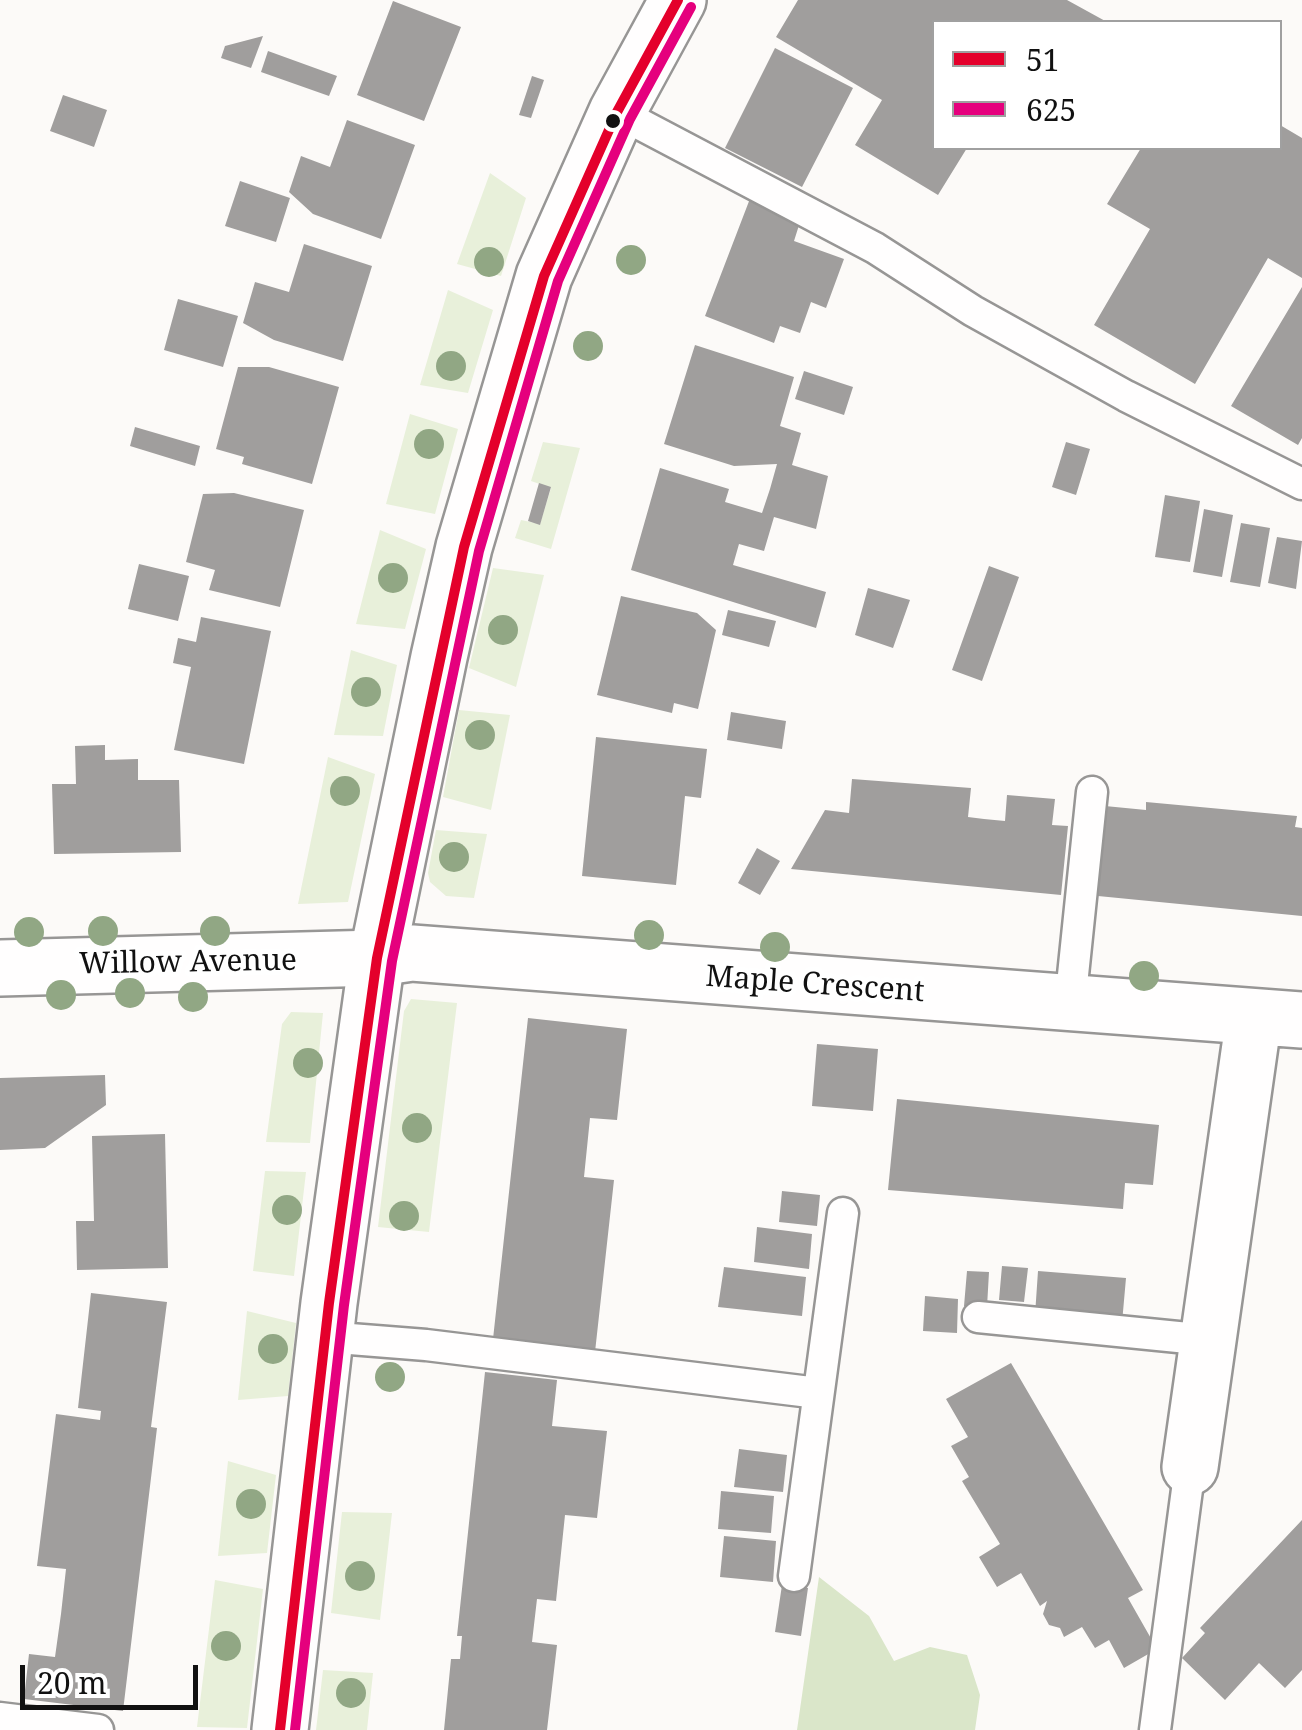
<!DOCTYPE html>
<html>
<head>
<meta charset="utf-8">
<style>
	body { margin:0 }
	#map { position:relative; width:1302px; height:1730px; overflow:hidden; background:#fcfaf8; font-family:"Noto Serif",serif }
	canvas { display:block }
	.legend { position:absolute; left:932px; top:20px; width:350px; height:130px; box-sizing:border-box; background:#fff; border:2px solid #a0a0a0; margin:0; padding:12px 18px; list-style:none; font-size:30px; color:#111 }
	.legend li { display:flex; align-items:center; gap:20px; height:50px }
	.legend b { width:50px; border:2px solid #a0a0a0 }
	.scale { position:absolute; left:20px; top:1665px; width:178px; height:45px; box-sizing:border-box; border:5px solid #111; border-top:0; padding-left:12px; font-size:30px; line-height:35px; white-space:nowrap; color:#111; -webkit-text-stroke:8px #fff; paint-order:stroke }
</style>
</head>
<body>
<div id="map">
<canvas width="1302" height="1730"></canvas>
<ul class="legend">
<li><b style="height:12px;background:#e4002b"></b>51</li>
<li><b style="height:12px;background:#e5007d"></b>625</li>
</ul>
<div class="scale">20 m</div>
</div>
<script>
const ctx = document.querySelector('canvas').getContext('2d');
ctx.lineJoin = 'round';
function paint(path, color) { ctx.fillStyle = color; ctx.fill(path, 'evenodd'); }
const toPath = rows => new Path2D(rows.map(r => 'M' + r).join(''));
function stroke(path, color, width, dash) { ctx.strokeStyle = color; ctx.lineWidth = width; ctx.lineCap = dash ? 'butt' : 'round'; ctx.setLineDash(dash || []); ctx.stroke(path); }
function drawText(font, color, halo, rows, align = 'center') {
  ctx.font = font + ' "Noto Serif",serif'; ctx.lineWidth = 10; ctx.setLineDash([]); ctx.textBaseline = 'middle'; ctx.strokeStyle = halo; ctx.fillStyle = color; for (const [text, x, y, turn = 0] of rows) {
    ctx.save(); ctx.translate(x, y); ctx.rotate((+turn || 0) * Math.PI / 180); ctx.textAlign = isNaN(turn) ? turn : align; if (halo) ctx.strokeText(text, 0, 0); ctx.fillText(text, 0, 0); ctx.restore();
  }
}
const green = toPath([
	[490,173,526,198,501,276,457,264],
	[448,290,493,310,468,393,420,385],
	[410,414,458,429,435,514,386,504],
	[543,442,580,448,551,549,515,538,521,520,540,524,551,488,531,481],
	[380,530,426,549,405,629,356,624],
	[493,568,544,575,516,687,469,668],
	[351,650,397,665,383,736,334,735],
	[459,710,510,715,491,810,443,797],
	[328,757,375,774,348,902,298,904],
	[436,830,487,834,474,898,446,896,430,882,428,873],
	[411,999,457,1003,429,1232,378,1227,404,1011],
	[291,1012,323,1013,310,1143,266,1142,282,1024],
	[265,1171,306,1172,294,1276,253,1271],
	[247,1311,296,1323,288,1396,238,1400],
	[228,1461,276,1475,267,1553,218,1556],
	[342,1512,392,1513,380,1620,331,1613],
	[215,1580,263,1589,247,1728,197,1727],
	[323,1670,373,1673,367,1730,316,1730]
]);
const forest = toPath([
	[819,1577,869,1616,894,1661,930,1647,967,1655,980,1695,975,1730,797,1730]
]);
const building = toPath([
	[798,0,1067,0,1107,22,934,22,934,148,967,148,938,195,855,145,882,100,776,37],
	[393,1,461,27,424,121,357,95],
	[263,36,251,68,221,58,225,46],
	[775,48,853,88,802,187,725,148],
	[268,51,337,76,329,96,261,72],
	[532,76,544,80,531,118,519,115],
	[63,95,107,110,94,147,50,131],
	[347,120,415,145,381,239,313,214,289,192,301,156,330,167],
	[1280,125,1302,138,1302,278,1268,258,1195,384,1094,325,1150,229,1107,204,1141,148,1280,148],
	[240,181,290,198,276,242,225,226],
	[751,196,800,222,794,241,844,259,826,308,811,302,800,333,780,326,774,343,705,316],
	[304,244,372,266,343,361,274,340,243,323,255,282,289,292],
	[1302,287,1302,438,1298,445,1231,406],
	[178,299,238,316,223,367,164,350],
	[695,345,794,377,780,426,801,433,792,465,828,476,816,529,774,517,764,551,739,544,733,565,826,592,816,628,631,570,660,468,729,489,725,502,762,513,770,489,777,464,734,466,664,444],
	[238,367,269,367,339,387,312,484,242,464,244,457,216,449],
	[804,371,853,387,844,415,795,399],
	[135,427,200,446,195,466,130,446],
	[1066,442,1090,449,1076,495,1052,487],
	[539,483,551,487,540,525,528,521],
	[234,493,304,510,280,607,209,590,215,570,186,562,203,494],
	[1165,495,1200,501,1190,562,1155,557],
	[1204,509,1233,515,1222,577,1193,572],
	[1241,523,1270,528,1260,587,1230,582],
	[1277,537,1302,541,1296,589,1268,583],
	[139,564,189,576,178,621,128,609],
	[989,566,1019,577,982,681,952,670],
	[868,588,910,600,893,648,855,635],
	[621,596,697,613,716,630,698,709,674,703,672,713,597,695],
	[728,610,776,621,769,647,722,635],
	[201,617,271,631,244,764,174,750,191,667,173,663,178,638,196,642],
	[731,712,786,721,782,749,727,740],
	[596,737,707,749,701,798,685,796,676,885,582,876],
	[105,745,105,760,138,759,138,780,179,780,181,852,54,854,52,784,76,784,75,746],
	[852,779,971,788,968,817,984,819,1005,821,1007,795,1055,799,1052,825,1068,826,1061,895,791,869,825,810,849,813],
	[1146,802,1297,816,1295,827,1302,828,1302,916,1098,896,1105,806,1146,810],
	[757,848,780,861,760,895,738,883],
	[528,1018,627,1029,617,1120,590,1118,584,1177,614,1180,595,1352,493,1339],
	[817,1044,878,1049,873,1111,812,1106],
	[105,1075,106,1105,45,1148,0,1150,0,1078],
	[897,1099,1159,1125,1153,1185,1125,1183,1123,1209,888,1190],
	[165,1134,168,1268,77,1270,76,1221,94,1221,92,1136],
	[782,1191,820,1195,817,1226,779,1222],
	[757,1227,812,1234,809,1269,754,1262],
	[1002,1266,1028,1268,1024,1302,999,1300],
	[724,1267,806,1277,802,1316,718,1307],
	[967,1271,989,1272,987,1307,964,1306],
	[1038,1271,1126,1278,1122,1323,1035,1315],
	[91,1293,167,1302,151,1427,157,1428,123,1711,24,1699,29,1654,55,1657,61,1614,66,1569,37,1566,56,1414,100,1420,101,1411,78,1408],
	[925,1296,958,1299,957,1333,923,1331],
	[1011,1363,1143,1590,1128,1598,1157,1649,1124,1668,1109,1640,1095,1648,1082,1627,1064,1637,1060,1628,1049,1625,1043,1614,1047,1601,1040,1606,1021,1573,997,1587,979,1557,1000,1544,962,1481,969,1477,951,1446,968,1437,946,1399],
	[485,1372,557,1380,552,1426,607,1431,597,1518,565,1515,556,1601,537,1599,532,1642,557,1645,547,1730,444,1730,451,1659,460,1659,462,1636,457,1636],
	[739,1449,787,1455,783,1492,734,1487],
	[721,1491,774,1496,771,1533,718,1529],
	[1302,1520,1302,1670,1285,1688,1259,1663,1225,1700,1182,1658,1205,1633,1200,1628],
	[724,1536,776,1541,773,1582,720,1577],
	[782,1585,808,1588,801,1636,775,1632]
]);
const service = toPath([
	[617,112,875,248,973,311,1126,396,1302,484],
	[1070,1004,1092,792],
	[978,1317,1208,1340],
	[325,1337,426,1345,818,1393],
	[794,1576,843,1213],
	[0,1718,98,1730],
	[1155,1730,1190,1467]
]);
const minor = toPath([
	[0,968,377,958,412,953,1302,1020],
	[1190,1467,1254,1017]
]);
const tertiary = toPath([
	[280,1730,329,1303,377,958,439,657,464,547,544,276,617,112,678,0]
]);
const bus1 = toPath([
	[280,1730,329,1303,377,958,464,547,544,276,617,112,678,0]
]);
const bus2 = toPath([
	[295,1730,344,1305,392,961,479,551,558,281,630,119,691,7]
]);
const trees = [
	[631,260],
	[489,262],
	[588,346],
	[451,366],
	[429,444],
	[393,578],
	[503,630],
	[366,692],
	[480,735],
	[345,791],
	[454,857],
	[103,931],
	[215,931],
	[29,932],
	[649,935],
	[775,947],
	[1144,976],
	[130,993],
	[61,995],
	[193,997],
	[308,1063],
	[417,1128],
	[287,1210],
	[404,1216],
	[273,1349],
	[390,1377],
	[251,1504],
	[360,1576],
	[226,1646],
	[351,1693]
];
const markers = [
	[613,121,9,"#111"]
];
const streetNames = [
	["Willow Avenue",188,963,-1],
	["Maple Crescent",815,985,4]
];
paint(green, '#e8f0da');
paint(forest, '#dae6c9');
paint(building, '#a09e9d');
stroke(service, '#979695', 35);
stroke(minor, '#979695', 60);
stroke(tertiary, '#979695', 60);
stroke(service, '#fffefe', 30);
stroke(minor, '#fffefe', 55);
stroke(tertiary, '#fffefe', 55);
stroke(bus1, '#e4002b', 10);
stroke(bus2, '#e5007d', 10);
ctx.fillStyle = '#91a784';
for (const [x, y] of trees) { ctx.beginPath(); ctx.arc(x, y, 15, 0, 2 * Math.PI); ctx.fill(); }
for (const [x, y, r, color] of markers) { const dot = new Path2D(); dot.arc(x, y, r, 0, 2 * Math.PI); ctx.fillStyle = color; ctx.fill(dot); stroke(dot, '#fff', 4); }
drawText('30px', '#111', '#fff', streetNames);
</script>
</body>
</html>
